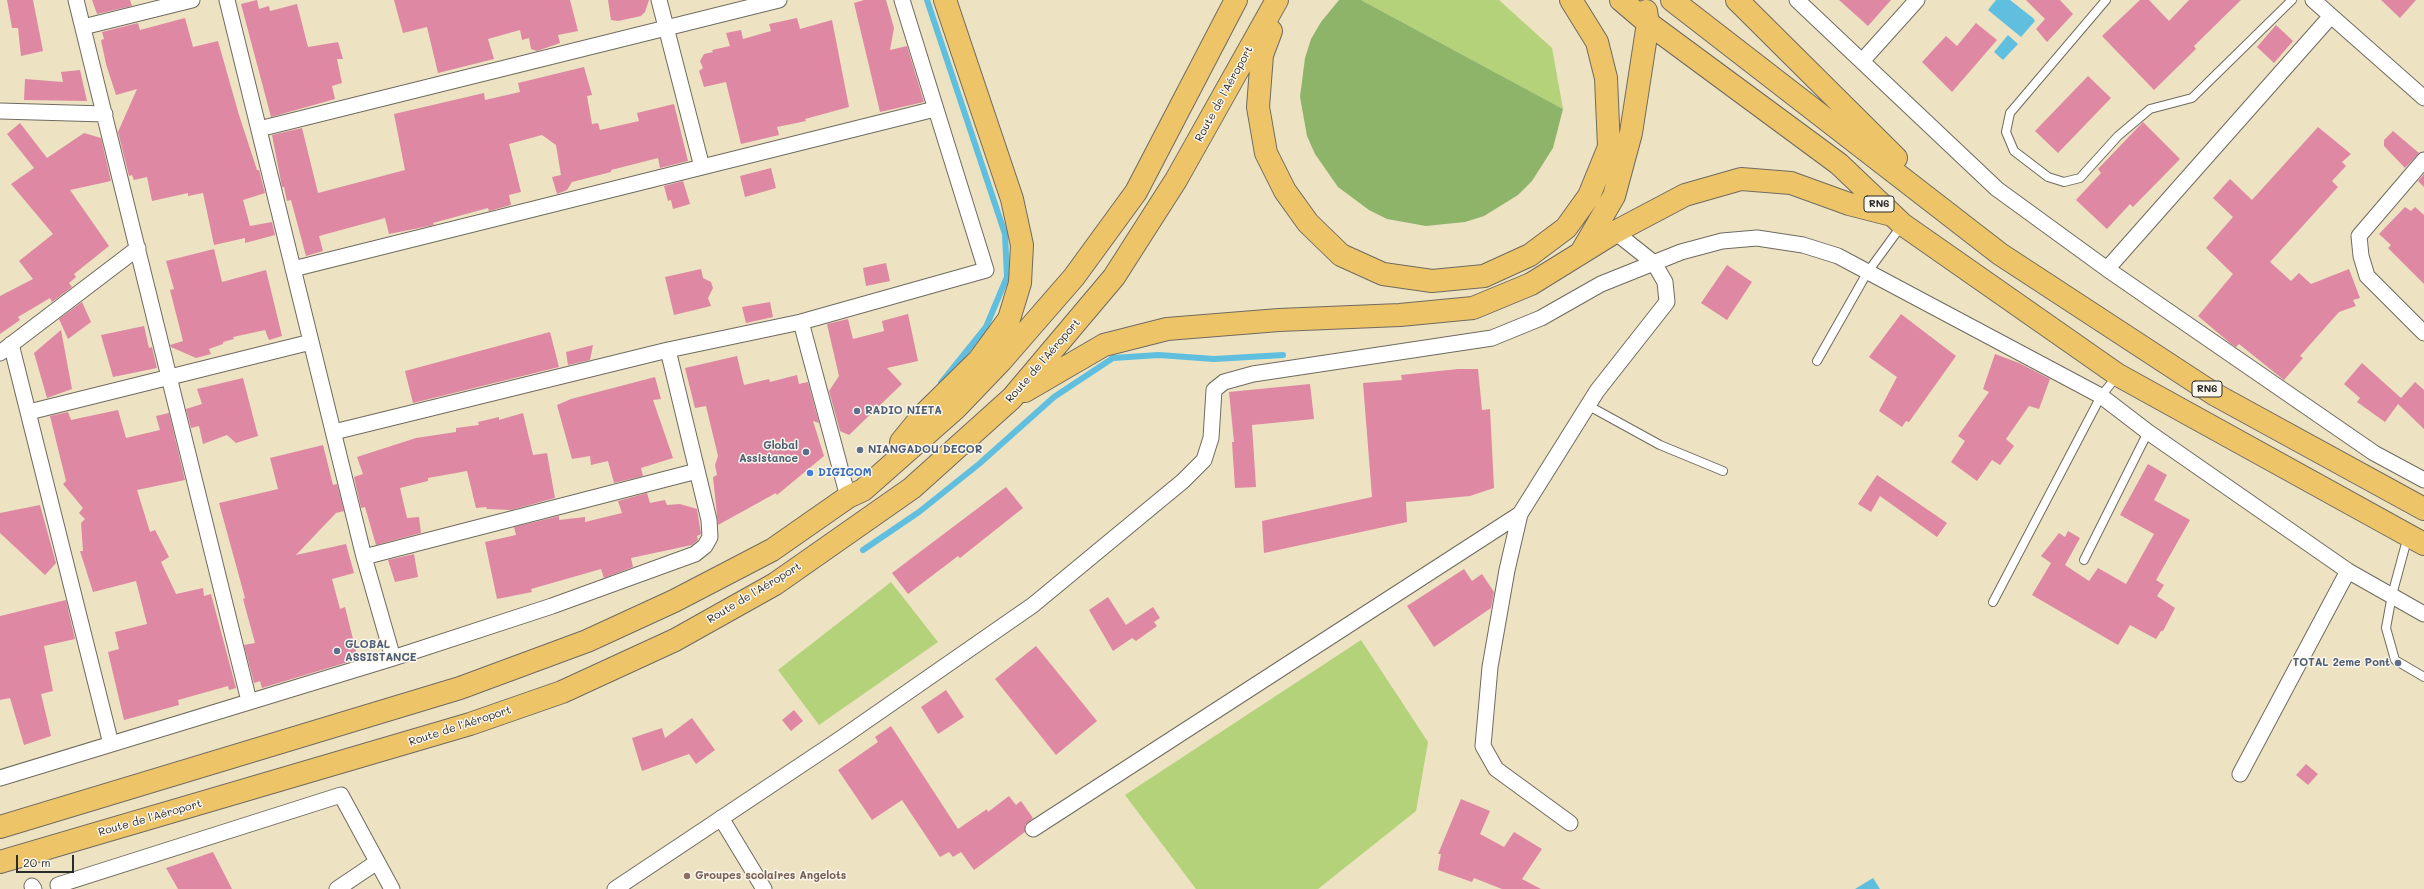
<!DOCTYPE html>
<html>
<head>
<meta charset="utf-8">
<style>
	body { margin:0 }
	#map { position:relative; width:2424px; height:889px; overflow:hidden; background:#ede2c2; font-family:Mali,sans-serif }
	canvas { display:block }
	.scale { position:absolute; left:16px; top:855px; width:58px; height:18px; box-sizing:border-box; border:2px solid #2b2b2b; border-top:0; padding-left:5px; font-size:12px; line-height:14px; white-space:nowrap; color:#2b2b2b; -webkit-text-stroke:3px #fbf7ec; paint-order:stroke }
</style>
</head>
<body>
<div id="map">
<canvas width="2424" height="889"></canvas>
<div class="scale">20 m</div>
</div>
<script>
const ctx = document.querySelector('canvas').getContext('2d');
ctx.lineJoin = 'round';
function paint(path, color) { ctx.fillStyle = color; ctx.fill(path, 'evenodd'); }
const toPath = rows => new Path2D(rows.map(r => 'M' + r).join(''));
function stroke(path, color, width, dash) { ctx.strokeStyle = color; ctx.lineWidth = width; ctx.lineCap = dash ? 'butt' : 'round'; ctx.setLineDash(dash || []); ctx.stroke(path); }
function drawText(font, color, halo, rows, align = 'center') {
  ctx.font = font + ' Mali,sans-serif'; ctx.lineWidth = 3; ctx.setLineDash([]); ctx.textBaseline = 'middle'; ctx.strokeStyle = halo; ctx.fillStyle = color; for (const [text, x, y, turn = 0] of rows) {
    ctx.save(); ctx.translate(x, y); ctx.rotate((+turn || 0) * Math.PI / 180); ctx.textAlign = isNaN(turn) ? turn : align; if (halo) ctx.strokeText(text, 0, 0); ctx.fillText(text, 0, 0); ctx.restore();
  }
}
const green = toPath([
	[1361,0,1499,0,1552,48,1563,109],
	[891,582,938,642,819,725,778,670],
	[1361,640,1428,742,1416,811,1318,889,1196,889,1125,795]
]);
const forest = toPath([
	[1339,0,1361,0,1563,109,1553,148,1532,181,1518,195,1484,216,1465,222,1426,226,1387,219,1369,210,1338,187,1315,154,1307,136,1300,97,1305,58,1311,39,1321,22]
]);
const water = toPath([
	[1996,0,2010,0,2033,18,2035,21,2021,37,1988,10],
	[2008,35,2018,44,2003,60,1994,52],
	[1873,878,1880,889,1855,889]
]);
const stream = toPath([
	[927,0,1005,234,1007,277,986,327,941,383],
	[863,550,919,512,979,464,1054,397,1113,358,1159,355,1214,359,1283,355]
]);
const building = toPath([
	[7,0,33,0,43,51,21,56,18,28,12,28],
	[92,0,130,0,132,6,97,14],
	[257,0,259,9,269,6,270,11,297,4,308,47,338,42,343,59,337,59,342,83,332,86,335,99,271,117,241,4],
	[394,0,570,0,578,31,558,35,560,43,537,51,531,49,529,38,522,40,520,30,488,39,494,59,438,73,427,27,403,33],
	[608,0,649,0,645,12,641,16,618,21,611,20],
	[864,0,886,0,894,28,890,50,907,46,924,102,880,112,854,3],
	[1839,0,1891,0,1868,26],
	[2026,0,2060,0,2073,14,2047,42,2036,29,2045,19],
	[2140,0,2149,0,2169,21,2189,0,2241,0,2194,46,2196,49,2154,90,2102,36],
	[2381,0,2416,0,2400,18],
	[185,18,193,47,218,41,239,115,257,170,259,170,265,193,243,200,250,226,272,222,275,235,245,243,245,238,214,245,203,193,188,196,188,193,152,201,147,177,134,180,132,175,129,176,118,132,137,89,116,95,106,64,101,40,104,39,102,32,138,23,140,30],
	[797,18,800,29,832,20,849,107,805,119,806,121,777,127,779,135,741,144,726,82,704,87,699,71,703,68,700,61,704,54,713,52,712,50,730,46,726,33,741,30,743,39,771,31,769,24],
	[1976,23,1997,40,1952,92,1922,62,1946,36,1957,46],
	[2276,25,2293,41,2274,63,2257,47],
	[584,67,592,95,587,96,592,124,598,123,600,130,639,121,637,113,674,104,688,161,660,168,658,158,611,170,611,172,572,182,567,190,557,194,552,177,561,175,556,145,542,135,509,144,521,192,509,195,511,205,489,211,488,208,433,223,434,225,389,234,385,218,319,236,323,251,306,256,291,200,287,201,284,187,282,187,272,135,302,128,318,193,405,170,394,114,484,93,485,100,520,92,518,83],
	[80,70,87,101,24,100,25,79,63,82,61,72],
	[2088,76,2111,98,2058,153,2035,131],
	[2143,122,2180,159,2133,207,2130,204,2107,229,2076,200,2101,173,2098,169],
	[20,123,47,158,84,133,101,138,111,181,70,190,109,246,74,274,76,277,69,283,72,287,52,302,50,298,18,317,20,320,0,334,0,296,33,279,19,261,53,234,11,184,34,168,7,134],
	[2318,127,2351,154,2342,162,2346,166,2332,181,2338,187,2270,262,2291,281,2299,273,2311,284,2349,269,2360,298,2353,300,2356,306,2339,312,2300,356,2303,358,2284,380,2239,344,2236,347,2230,343,2198,316,2233,274,2206,248,2233,217,2213,198,2230,179,2252,200],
	[2393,131,2419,153,2405,168,2384,146,2384,140],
	[771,168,776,188,745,197,740,176],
	[2424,174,2424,187,2418,181],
	[683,181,690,204,673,209,671,200,668,201,664,186],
	[2405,207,2411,211,2415,207,2424,215,2424,284,2388,248,2391,245,2379,234],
	[214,249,222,282,266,270,282,336,269,340,265,330,233,337,234,339,223,342,223,344,209,349,211,354,196,358,171,347,170,345,183,341,170,290,174,289,166,261],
	[886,263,890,281,866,286,863,268],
	[1727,265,1752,282,1727,320,1701,303],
	[701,269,703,278,711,282,713,288,708,298,711,306,674,315,665,277],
	[82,302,91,322,68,339,59,319],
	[770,302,773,317,746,323,742,307],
	[908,314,918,361,887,368,902,384,849,435,840,431,829,391,839,376,827,324,848,319,853,339,884,331,882,321],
	[1901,314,1956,356,1909,422,1906,421,1902,427,1879,411,1897,377,1869,357],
	[144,326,149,348,152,347,157,368,113,377,101,335],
	[61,330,72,389,47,398,34,353],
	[550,332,559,367,413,403,405,371],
	[593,345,590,360,568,365,566,352],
	[1995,354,2019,363,2050,379,2039,409,2029,406,2006,439,2014,446,2000,465,1992,460,1977,481,1951,462,1965,441,1958,436,1989,392,1983,389],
	[737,356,744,385,769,379,770,382,797,375,799,384,808,382,819,423,813,421,824,456,777,495,776,493,718,525,713,477,717,475,715,465,718,456,706,406,695,408,685,368],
	[2362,363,2401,398,2415,382,2424,390,2424,429,2398,404,2385,422,2357,402,2360,398,2344,384],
	[1458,369,1478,369,1482,410,1490,409,1494,488,1470,496,1406,502,1407,522,1264,553,1262,521,1372,497,1363,383,1402,380,1401,375],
	[655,377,661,399,653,400,673,458,641,468,643,476,614,483,608,461,591,465,590,456,572,459,557,405,571,399],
	[243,378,258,436,236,443,227,435,203,444,199,426,191,428,186,409,202,404,197,389],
	[1310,384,1314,419,1252,425,1256,487,1235,488,1232,442,1234,442,1229,392],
	[118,410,126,438,160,430,156,416,169,413,185,480,137,490,150,532,155,530,169,557,161,562,176,594,203,588,204,596,211,594,236,688,229,690,228,686,178,700,179,705,124,720,108,652,119,649,115,632,147,624,136,581,93,592,80,551,83,551,81,523,85,519,79,513,83,508,63,484,66,481,50,416,68,412,71,420],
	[523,413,533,455,547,453,555,498,511,510,487,509,486,507,476,508,467,471,428,478,428,481,400,488,407,518,419,517,421,533,376,545,365,507,361,508,354,477,363,474,357,457,416,438,456,432,456,428,479,425,478,422,499,417,499,420],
	[323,445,333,485,337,484,344,511,336,513,296,555,346,544,354,573,332,579,340,609,345,607,358,659,262,688,260,681,254,683,244,645,255,643,243,599,245,598,219,503,278,489,270,458],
	[2148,464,2167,475,2154,500,2190,520,2156,580,2164,585,2157,596,2175,608,2163,631,2161,631,2156,639,2130,625,2118,645,2032,595,2051,563,2041,556,2059,533,2065,537,2068,531,2080,538,2065,565,2089,581,2098,568,2126,584,2154,534,2120,515],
	[1877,475,1947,523,1937,537,1880,496,1871,512,1858,504],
	[1006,487,1023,508,960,558,958,556,908,594,892,573],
	[647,493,650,503,665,500,667,505,680,504,697,509,701,534,697,536,698,540,692,545,631,558,633,567,604,578,601,569,531,589,532,592,497,599,485,542,516,535,514,527,559,516,559,520,585,517,585,522,622,513,618,501],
	[40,505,56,563,45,575,0,533,0,513],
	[414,554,418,577,395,582,388,560],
	[1464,569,1472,581,1482,574,1494,592,1491,608,1434,647,1407,606],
	[1108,597,1126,625,1153,607,1160,618,1154,622,1157,626,1136,641,1132,638,1113,651,1089,610],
	[66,600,75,639,44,646,53,691,41,694,51,736,24,745,10,698,0,700,0,616],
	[1036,646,1097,721,1056,755,995,679],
	[946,690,964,717,938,734,921,707],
	[794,710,803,721,791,731,782,720],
	[692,718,715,750,696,764,689,754,642,771,632,738,662,728,665,738],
	[891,726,958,829,987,809,988,812,1009,796,1016,805,1021,801,1033,818,1025,825,1025,832,974,870,961,852,953,857,949,852,940,857,902,800,872,820,838,770,878,742,875,737],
	[2306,764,2318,774,2308,785,2296,775],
	[1461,799,1490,811,1480,834,1504,847,1514,832,1542,849,1522,879,1541,889,1502,889,1474,878,1472,882,1438,870,1441,854,1438,854],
	[213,852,232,889,178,889,166,868]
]);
const lane = toPath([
	[2106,0,2010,113,2006,132,2014,151,2048,177,2064,182,2080,178,2118,136,2150,109,2192,98,2292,0],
	[1817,361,1867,273,1902,225],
	[1589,406,1660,445,1723,471],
	[2408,536,2392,595,2386,628,2395,660,2424,677],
	[2084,560,2148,432],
	[1993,602,2101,396,2117,376]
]);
const street = toPath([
	[76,0,249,701],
	[227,0,364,557,393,658],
	[659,0,702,167],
	[1797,0,1997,189,2107,269,2374,453,2424,480],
	[2313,0,2424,98],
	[83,27,192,0],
	[1863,60,1917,0],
	[0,111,105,114],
	[259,129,779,0],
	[2424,160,2359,236,2361,256,2367,276,2424,333],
	[293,269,935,109],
	[2107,269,2331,16],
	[801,322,848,497],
	[11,344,111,744],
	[0,353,138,248],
	[29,412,311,342],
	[334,432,668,350,801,322,986,270,902,0],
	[364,557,697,471],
	[2240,774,2348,571],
	[0,778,393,658,552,606,695,554,705,546,710,537,709,520,668,350],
	[721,818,764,889],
	[1570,823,1496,769,1483,746,1490,667,1507,570,1520,514,1597,391,1667,302,1665,282,1654,263,1615,232],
	[1033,829,1520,514],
	[58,885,341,795,392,889],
	[32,886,34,889],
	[337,889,377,862],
	[615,889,840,739,1033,605,1183,481,1204,460,1211,438,1214,390,1224,382,1253,374,1492,338,1541,318,1601,284,1681,252,1722,241,1757,238,1803,245,1838,256,2101,396,2148,432,2348,571,2424,614]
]);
const highway = toPath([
	[1621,0,1648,23,1839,164,1902,224,2118,375,2424,544],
	[1672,0,2000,254,2214,394,2424,509],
	[1737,0,1896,158],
	[1271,31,1262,55,1258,107,1266,153,1285,191,1308,223,1341,255,1383,274,1432,281,1484,276,1530,255,1566,228,1589,196,1609,147,1606,78,1597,42,1571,0],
	[1582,251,1614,196,1631,133,1648,23,1646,11],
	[1025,391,1104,345,1167,329,1279,320,1400,315,1473,308,1531,284,1615,232,1685,195,1741,179,1791,183,1849,204,1888,214],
	[901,442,923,415,979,360,1009,319,1020,283,1022,245,1012,199,945,0],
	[0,827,460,688,587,641,674,601,772,550,848,497,863,490,956,408,1001,361,1074,277,1136,192,1236,0],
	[0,862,470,724,562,692,675,640,775,584,912,488,1012,398,1114,277,1176,180,1277,0]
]);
const markers = [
	[857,411,4,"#5c6f8a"],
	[860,450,4,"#5c6f8a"],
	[806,452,4,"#5c6f8a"],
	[810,473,4,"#3f7fe0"],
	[337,651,4,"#5c6f8a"],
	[2398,663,4,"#5c6f8a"],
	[687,876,4,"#8d6e63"]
];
const shields = [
	[1879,204,30],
	[2207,389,30]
];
const shieldNames = [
	["RN6",1879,204],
	["RN6",2207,389]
];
const streetNames = [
	["Route de l'Aéroport",1224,94,-61],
	["Route de l'Aéroport",1043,361,-49],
	["Route de l'Aéroport",754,593,-31],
	["Route de l'Aéroport",460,726,-18],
	["Route de l'Aéroport",150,818,-16]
];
const serviceNames = [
	["RADIO NIETA",865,411],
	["Global",798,446,"right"],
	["Assistance",798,459,"right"],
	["NIANGADOU DECOR",868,450],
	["GLOBAL",345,645],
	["ASSISTANCE",345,658],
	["TOTAL 2eme Pont",2390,663,"right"]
];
const shopNames = [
	["DIGICOM",818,473]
];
const educationNames = [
	["Groupes scolaires Angelots",695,876]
];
paint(green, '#b3d279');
paint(forest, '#8eb469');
paint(water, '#60bfde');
stroke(stream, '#60bfde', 6);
paint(building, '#de88a4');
stroke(lane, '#6f6b60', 10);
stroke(street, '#6f6b60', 17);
stroke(highway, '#6f6b60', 24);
stroke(lane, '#fff', 8);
stroke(street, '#fff', 15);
stroke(highway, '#eec469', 22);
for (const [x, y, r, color] of markers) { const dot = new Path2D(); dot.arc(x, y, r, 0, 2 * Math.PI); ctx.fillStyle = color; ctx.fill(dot); stroke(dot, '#fbf7ec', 1.5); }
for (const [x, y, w] of shields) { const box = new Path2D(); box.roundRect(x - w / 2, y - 8, w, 16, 3); ctx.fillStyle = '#fbf7ec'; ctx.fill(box); stroke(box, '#2b2b2b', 1); }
drawText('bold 10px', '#2b2b2b', null, shieldNames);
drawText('11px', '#2b2b2b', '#fbf7ec', streetNames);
drawText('bold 11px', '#4e5e75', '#fbf7ec', serviceNames, 'left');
drawText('bold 11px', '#366cbe', '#fbf7ec', shopNames, 'left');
drawText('bold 11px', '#785e54', '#fbf7ec', educationNames, 'left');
</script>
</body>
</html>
